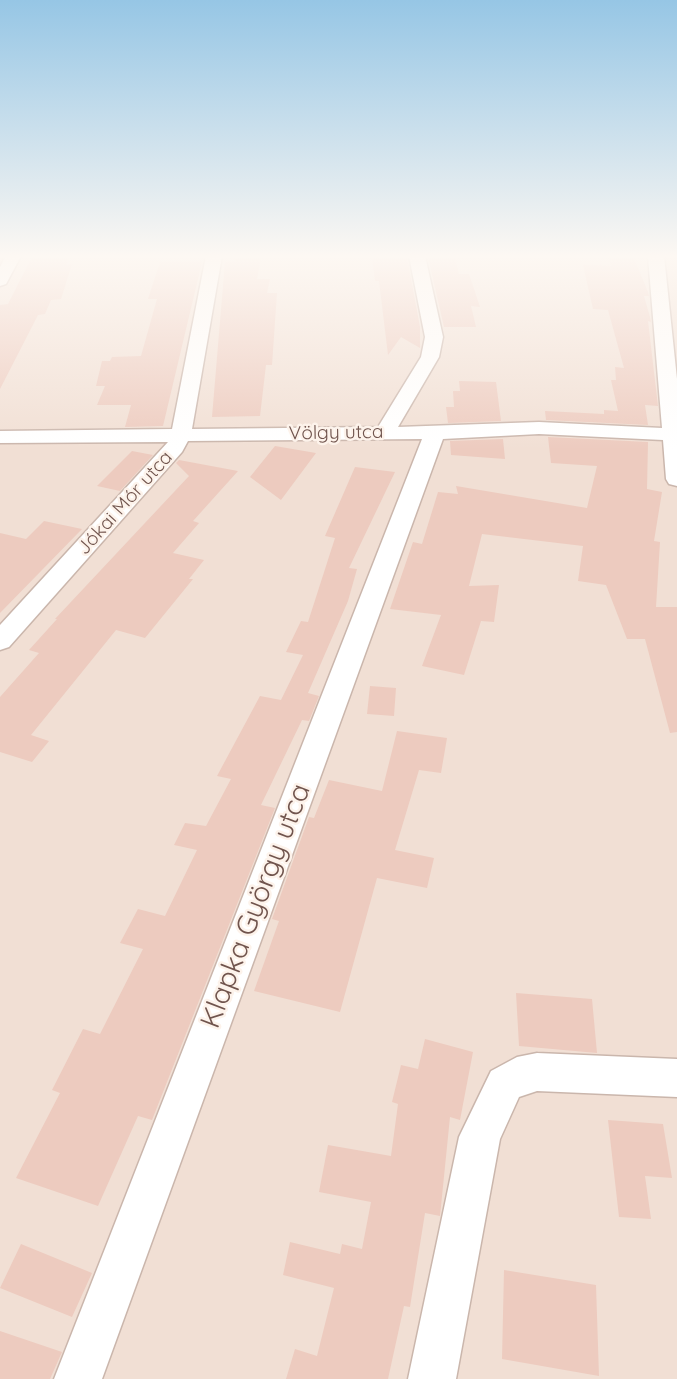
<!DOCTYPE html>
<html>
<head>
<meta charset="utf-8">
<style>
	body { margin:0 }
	canvas { display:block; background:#faefe5 }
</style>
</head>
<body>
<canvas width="677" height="1379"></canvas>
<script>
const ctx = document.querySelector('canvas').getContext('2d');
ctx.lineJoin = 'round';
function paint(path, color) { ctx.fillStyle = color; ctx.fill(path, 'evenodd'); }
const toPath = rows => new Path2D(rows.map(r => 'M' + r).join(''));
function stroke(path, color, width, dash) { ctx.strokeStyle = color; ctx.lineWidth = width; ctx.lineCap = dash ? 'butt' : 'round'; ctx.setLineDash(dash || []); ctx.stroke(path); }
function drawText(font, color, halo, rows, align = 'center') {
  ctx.font = font + ' Quicksand,sans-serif'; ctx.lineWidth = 5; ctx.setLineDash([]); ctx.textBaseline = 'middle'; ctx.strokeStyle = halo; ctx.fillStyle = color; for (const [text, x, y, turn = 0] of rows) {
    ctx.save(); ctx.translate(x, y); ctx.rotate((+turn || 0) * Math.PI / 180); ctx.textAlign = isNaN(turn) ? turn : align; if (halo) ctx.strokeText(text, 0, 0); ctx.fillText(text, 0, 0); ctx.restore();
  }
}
const residential = toPath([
	[0,256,677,256,677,1379,0,1379]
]);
const building = toPath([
	[608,256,633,256,648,292,649,296,644,296,650,317,651,322,648,321,658,406,645,405,648,425,546,420,545,411,604,414,604,410,618,411,611,380,616,380,615,367,624,368,608,310,593,309,583,265,611,266],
	[32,257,70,257,66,265,72,264,61,299,51,300,45,314,38,315,0,389,0,305,8,304],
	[372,257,407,257,420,327,420,348,401,337,388,355,379,281,375,281],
	[428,257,455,257,459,274,469,274,480,307,471,306,476,327,444,327],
	[235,258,261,258,257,279,270,279,267,293,277,293,272,365,266,365,260,416,212,417,225,262,234,262],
	[160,262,202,262,163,426,125,427,131,405,97,405,105,386,96,386,102,361,110,361,112,357,141,356,157,299,148,299],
	[459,381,496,382,501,421,448,423,446,407,454,407,453,391,460,391],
	[548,437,648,442,647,489,662,492,654,541,660,542,656,607,677,607,677,732,670,733,645,639,627,639,606,585,578,581,583,546,482,534,469,586,499,585,494,622,481,621,464,675,422,666,441,615,390,609,413,542,422,544,438,492,458,494,456,486,587,508,597,466,551,463],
	[503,439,505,459,451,455,450,441],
	[275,446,316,453,281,500,250,477],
	[132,451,153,455,120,491,97,486],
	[179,460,238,471,193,521,199,523,173,553,204,560,189,579,193,579,145,638,116,630,31,735,49,741,32,762,0,752,0,697,39,653,29,650,57,619,55,619,189,476,176,463],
	[355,467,395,472,349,568,357,569,348,601,308,693,319,696,309,721,302,720,261,805,275,808,152,1120,138,1116,98,1206,16,1178,60,1093,52,1090,83,1029,100,1034,143,949,120,943,138,909,165,916,197,850,174,845,185,823,206,826,231,779,217,776,260,696,281,700,303,655,286,652,301,621,308,622,335,538,325,536],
	[44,521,82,529,0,613,0,533,26,539],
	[370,686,396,688,394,716,367,714],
	[397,731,447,738,441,773,419,770,395,850,434,858,427,888,377,878,340,1012,254,991,279,921,272,919,309,817,314,818,329,780,382,791],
	[516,993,592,999,597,1053,519,1046],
	[425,1039,473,1052,460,1120,450,1117,440,1216,425,1213,410,1307,404,1306,388,1379,286,1379,295,1349,317,1356,334,1288,283,1275,290,1242,340,1254,342,1244,362,1249,371,1202,319,1192,328,1145,391,1156,398,1104,392,1102,401,1065,418,1069],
	[608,1120,663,1124,672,1178,645,1176,651,1219,619,1217],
	[21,1244,92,1273,72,1317,0,1288],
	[504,1270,596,1285,599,1376,502,1359],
	[0,1331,62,1352,50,1379,0,1379]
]);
const minor = toPath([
	[6,256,21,256,6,284,0,286,0,267,6,256],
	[206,256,222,256,192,429,378,427,421,357,425,337,409,256,425,256,443,337,439,357,398,427,539,422,662,428,648,256,664,256,677,379,677,486,669,484,666,479,663,440,539,434,443,439,102,1379,54,1379,422,439,188,441,182,452,9,647,0,650,0,625,168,442,0,443,0,431,172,429,206,256],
	[537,1053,677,1059,677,1097,537,1091,519,1097,500,1139,456,1379,408,1379,459,1137,491,1071,517,1057,537,1053]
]);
const farStreetnames = [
	["Völgy utca",336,433,-1],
	["Jókai Mór utca",125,503,-48]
];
const nearStreetnames = [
	["Klapka György utca",256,906,-69]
];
paint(residential, '#f1dfd4');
paint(building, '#edcbbf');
stroke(minor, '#cab6ac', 3);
paint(minor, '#fff');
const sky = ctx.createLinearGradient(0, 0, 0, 450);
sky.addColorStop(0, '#96c6e5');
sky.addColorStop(0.57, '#fdf8f3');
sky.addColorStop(1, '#fdf8f300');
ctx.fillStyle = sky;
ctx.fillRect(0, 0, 677, 450);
drawText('19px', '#70544d', '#fdf3eb', farStreetnames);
drawText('28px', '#70544d', '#fdf3eb', nearStreetnames);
</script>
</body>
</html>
